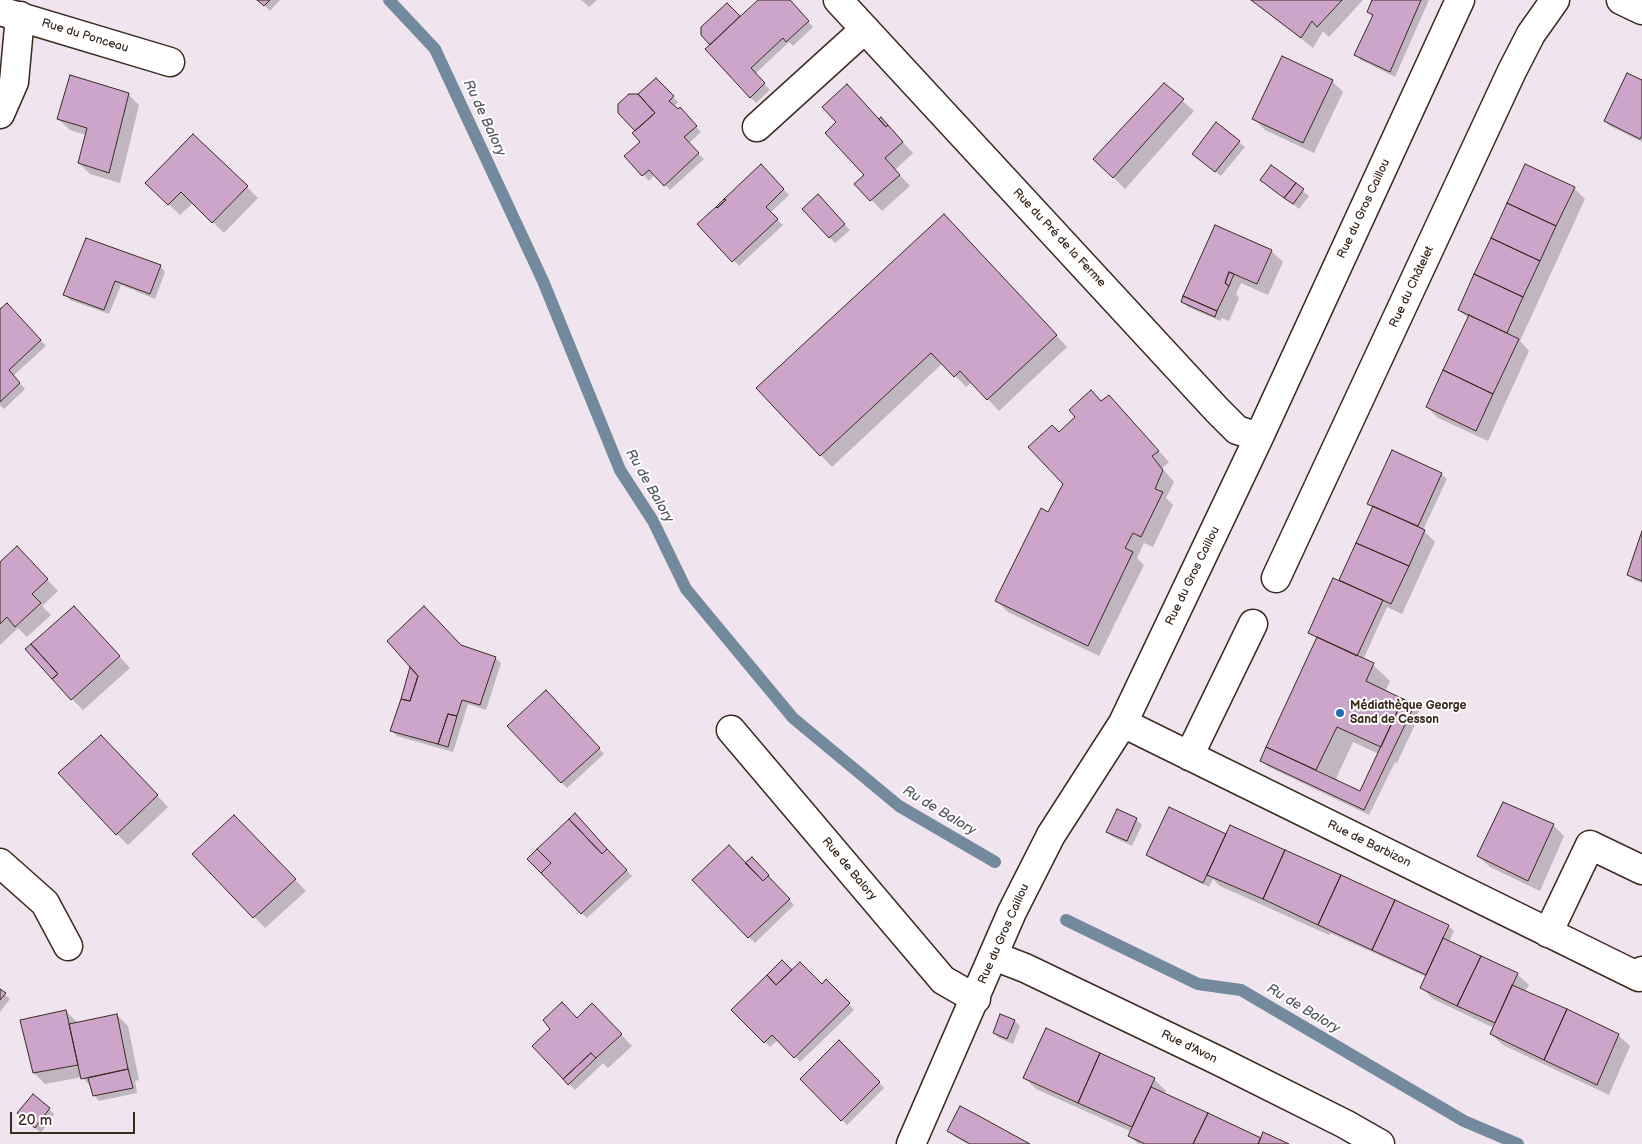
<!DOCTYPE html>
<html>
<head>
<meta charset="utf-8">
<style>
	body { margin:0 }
	#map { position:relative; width:1642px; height:1144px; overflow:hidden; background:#f0e4ef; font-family:"Balsamiq Sans",sans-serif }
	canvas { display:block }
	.scale { position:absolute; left:10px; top:1112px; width:125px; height:22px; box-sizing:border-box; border:2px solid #3b2a1e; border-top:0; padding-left:6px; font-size:15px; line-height:18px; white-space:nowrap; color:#3b2a1e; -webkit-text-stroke:4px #fff; paint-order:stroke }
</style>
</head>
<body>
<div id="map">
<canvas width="1642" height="1144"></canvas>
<div class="scale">20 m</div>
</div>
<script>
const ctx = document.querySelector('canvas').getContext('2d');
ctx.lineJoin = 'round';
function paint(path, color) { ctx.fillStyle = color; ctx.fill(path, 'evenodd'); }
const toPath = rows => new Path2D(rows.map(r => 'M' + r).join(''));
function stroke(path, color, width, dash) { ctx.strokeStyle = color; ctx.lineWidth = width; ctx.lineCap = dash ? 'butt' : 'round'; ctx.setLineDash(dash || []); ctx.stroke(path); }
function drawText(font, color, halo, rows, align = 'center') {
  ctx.font = font + ' "Balsamiq Sans",sans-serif'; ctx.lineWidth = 4; ctx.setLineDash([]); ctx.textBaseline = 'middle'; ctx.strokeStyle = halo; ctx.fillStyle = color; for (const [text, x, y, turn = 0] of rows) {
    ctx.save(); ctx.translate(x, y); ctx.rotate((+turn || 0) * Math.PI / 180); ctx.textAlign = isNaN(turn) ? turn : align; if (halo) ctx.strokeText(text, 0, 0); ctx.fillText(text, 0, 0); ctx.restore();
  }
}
const shadow = toPath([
	[259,0,280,0,270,11],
	[581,0,597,0,589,7],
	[760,0,789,0,813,27,793,46,789,42,755,74,770,90,756,103,706,49,711,45,727,5,740,18],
	[1252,0,1363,0,1329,37,1323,31,1313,48],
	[1373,0,1429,0,1395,77,1361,60,1356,55,1373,17,1368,12],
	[656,79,678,102,674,107,678,111,680,109,701,132,688,144,704,159,670,190,655,174,649,181,626,156,642,142,636,132,639,95],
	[1332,81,1343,92,1314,153,1265,130,1254,119],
	[1642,81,1642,142,1610,126,1605,121],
	[1164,85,1194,111,1125,189,1095,159],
	[128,94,139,105,120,183,90,174,79,163,86,135,70,130,58,119],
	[881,118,913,153,895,170,910,186,882,211,856,184,866,175,838,123,879,121],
	[1216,124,1245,147,1221,176,1199,159],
	[761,166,789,195,770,213,783,225,739,266,699,224],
	[1271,166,1309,196,1299,209,1267,185],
	[146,183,247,187,258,198,224,233,193,203,180,215],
	[1574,188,1585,199,1520,341,1529,351,1488,441,1438,418,1427,407,1469,319,1459,310],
	[823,201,850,230,835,243,803,209],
	[955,226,1067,347,999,411,972,382,966,387,943,363,832,467,758,389],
	[1271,251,1283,262,1268,295,1241,283,1236,294,1239,298,1229,321,1222,318,1220,321,1188,307,1182,302],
	[160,266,165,272,155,299,121,285,109,314,70,300,65,294],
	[12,310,46,346,13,376,25,389,4,409,0,405,0,311],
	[1101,402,1120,408,1169,462,1162,468,1174,482,1166,498,1173,505,1153,547,1144,543,1137,558,1144,565,1099,656,1008,612,997,601,1049,514,1064,484,1059,433],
	[1441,474,1447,479,1423,530,1435,542,1402,614,1387,607,1363,660,1373,665,1390,681,1385,692,1414,705,1420,710,1417,715,1419,716,1397,763,1395,762,1369,815,1267,766,1262,760,1318,639,1310,632,1344,584,1340,580,1374,508,1369,503],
	[1353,742,1379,754,1361,793,1335,781],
	[1642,535,1642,583,1634,580,1629,575],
	[28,559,58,591,42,606,51,615,27,637,18,628,0,645,0,564],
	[85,619,130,668,83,710,72,699],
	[460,646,495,658,501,663,486,710,468,704,453,752,397,736,392,731,411,666],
	[546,691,604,754,567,788,509,726],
	[112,748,168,807,128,845,117,834],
	[234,817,306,891,265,928,194,854],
	[1136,819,1142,825,1132,846,1113,837,1107,832],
	[580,820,632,876,587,918,529,859],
	[1553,825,1564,836,1540,891,1490,867,1478,856],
	[1226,835,1448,926,1454,931,1449,942,1517,974,1529,985,1525,992,1618,1035,1630,1046,1609,1095,1503,1045,1491,1034,1494,1028,1433,999,1422,988,1427,977,1330,933,1329,935,1220,886,1213,879,1209,887,1153,860,1147,855],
	[757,864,794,905,755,943,694,880,746,865],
	[792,971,822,986,826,981,854,1010,800,1062,778,1040,770,1047,733,1010],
	[0,990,10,999,0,1012],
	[66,1011,77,1022,117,1015,128,1026,139,1080,135,1081,137,1093,99,1101,94,1095,92,1088,82,1077,45,1084,34,1073],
	[603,1015,632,1046,608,1068,603,1063,575,1090,565,1079,577,1019],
	[1001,1016,1015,1021,1020,1026,1013,1044,999,1038,994,1033],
	[1047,1030,1154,1079,1166,1091,1164,1094,1261,1139,1286,1144,1138,1144,1130,1136,1132,1132,1036,1089,1025,1078],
	[839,1042,884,1088,847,1125,801,1079],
	[49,1109,54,1114,41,1133,24,1118],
	[949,1131,1027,1144,968,1144,954,1136]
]);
const stream = toPath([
	[389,0,435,49,543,281,620,470,653,521,686,589,793,718,899,806,995,862],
	[1066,920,1198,984,1241,990,1464,1121,1518,1144]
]);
const building = toPath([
	[257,0,270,0,264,6,257,0],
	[758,0,790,0,809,21,786,42,783,38,751,68,765,83,750,98,705,49,758,0],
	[1251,0,1342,0,1317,27,1312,21,1301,38,1251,0],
	[1372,0,1421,0,1390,72,1354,55,1373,15,1367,12,1372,0],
	[727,3,740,16,710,45,701,35,701,27,727,3],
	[1282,56,1333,80,1303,143,1252,119,1282,56],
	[1627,73,1642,80,1642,136,1640,139,1604,121,1627,73],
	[70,75,129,93,109,173,78,163,87,128,57,119,70,75],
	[656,78,674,96,669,101,678,109,680,107,697,126,684,137,699,153,664,186,649,170,642,176,624,156,640,142,632,133,655,113,638,94,656,78],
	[1164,83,1184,99,1113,178,1093,159,1164,83],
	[847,84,886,127,888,125,903,142,885,158,900,175,870,201,854,184,864,175,825,133,836,122,822,107,847,84],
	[629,94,638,94,655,113,635,131,618,113,618,104,629,94],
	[881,117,888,125,886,127,879,119,881,117],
	[1216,122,1240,141,1215,172,1192,154,1216,122],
	[193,134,248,186,212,223,181,192,168,205,145,183,193,134],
	[761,164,784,189,766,207,778,219,732,262,697,224,716,207,717,208,726,200,724,199,761,164],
	[1525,164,1575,187,1556,226,1507,203,1525,164],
	[1271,165,1296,183,1284,198,1260,180,1271,165],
	[1296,183,1304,189,1293,204,1284,198,1296,183],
	[818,194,845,224,829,238,802,209,818,194],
	[724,199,726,200,717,208,716,207,724,199],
	[1507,203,1556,226,1540,261,1491,238,1507,203],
	[944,214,1057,335,987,400,960,371,954,377,931,353,820,456,756,388,944,214],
	[1215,225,1272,250,1257,284,1229,272,1225,283,1229,286,1217,311,1183,296,1215,225],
	[86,238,161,265,150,294,115,281,104,310,63,295,86,238],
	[1491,238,1540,261,1523,297,1474,274,1491,238],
	[1229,272,1234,274,1229,286,1225,283,1229,272],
	[1474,274,1523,297,1507,333,1458,310,1474,274],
	[1183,296,1217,311,1215,317,1181,302,1183,296],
	[7,303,41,340,9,370,20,383,0,402,0,309,7,303],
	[1469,315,1519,339,1493,394,1443,370,1469,315],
	[1443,370,1493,394,1476,431,1426,407,1443,370],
	[1091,390,1101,401,1109,395,1159,451,1152,456,1163,470,1155,489,1163,492,1141,537,1133,533,1125,548,1133,552,1088,646,995,601,1041,508,1048,512,1063,484,1028,447,1052,425,1059,432,1075,417,1069,410,1091,390],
	[1392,450,1442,473,1418,526,1367,504,1392,450],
	[1373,506,1425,530,1409,566,1356,543,1373,506],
	[1642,531,1642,581,1627,575,1642,531],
	[1356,543,1409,566,1391,604,1339,580,1356,543],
	[17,546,48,579,32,594,41,603,15,627,7,617,0,624,0,562,17,546],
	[1333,578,1383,600,1357,656,1308,633,1333,578],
	[74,606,120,656,71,700,52,679,58,674,31,644,74,606],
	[424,606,461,645,496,657,480,705,462,700,457,716,448,714,438,744,390,731,401,699,410,701,418,676,387,641,424,606],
	[1317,637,1374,663,1366,681,1403,699,1381,747,1337,727,1316,770,1266,747,1317,637],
	[31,644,58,674,52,679,25,649,31,644],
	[410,667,418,676,410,701,401,699,410,667],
	[546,690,600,748,561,783,507,726,546,690],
	[1403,699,1415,704,1364,810,1260,761,1266,747,1360,791,1403,699],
	[448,714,457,716,448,747,438,744,448,714],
	[101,735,158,795,116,835,58,773,101,735],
	[1503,802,1554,824,1528,881,1477,856,1503,802],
	[1169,807,1226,834,1203,883,1146,855,1169,807],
	[1117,809,1137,818,1127,841,1106,832,1117,809],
	[575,813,607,849,602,854,569,819,575,813],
	[234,815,296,879,253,918,192,854,234,815],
	[569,819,602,854,607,849,627,870,581,914,541,873,551,863,537,849,569,819],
	[1230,825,1285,850,1263,899,1207,875,1230,825],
	[729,845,763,881,768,876,790,899,748,938,692,880,729,845],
	[537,849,551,863,541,873,527,859,537,849],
	[1285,850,1341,875,1318,925,1263,899,1285,850],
	[752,857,769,875,763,881,745,863,752,857],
	[1341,875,1395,900,1372,950,1318,925,1341,875],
	[1395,900,1449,925,1426,975,1372,950,1395,900],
	[1443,938,1481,956,1457,1006,1420,988,1443,938],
	[1481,956,1518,973,1495,1023,1457,1006,1481,956],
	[782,960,792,970,776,985,767,975,782,960],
	[800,962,822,984,826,979,850,1003,794,1058,772,1035,764,1043,731,1010,767,975,776,985,800,962],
	[1512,985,1567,1009,1544,1060,1490,1034,1512,985],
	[0,989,6,993,0,1000,0,989],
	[562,1002,577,1018,592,1003,622,1034,596,1058,591,1053,563,1079,532,1046,550,1029,543,1020,562,1002],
	[1567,1009,1619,1034,1597,1085,1544,1060,1567,1009],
	[66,1010,78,1065,33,1073,20,1020,66,1010],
	[117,1014,128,1069,81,1079,69,1024,117,1014],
	[1000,1014,1015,1020,1007,1039,993,1033,1000,1014],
	[1046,1028,1100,1053,1078,1103,1023,1078,1046,1028],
	[839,1040,880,1082,841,1121,800,1079,839,1040],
	[591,1053,596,1058,568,1085,563,1079,591,1053],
	[1100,1053,1155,1078,1132,1127,1078,1103,1100,1053],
	[128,1069,133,1088,93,1096,88,1078,128,1069],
	[1151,1087,1208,1113,1193,1144,1145,1144,1128,1136,1151,1087],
	[33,1094,50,1108,35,1128,17,1113,33,1094],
	[960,1106,979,1116,1030,1144,970,1144,947,1131,960,1106],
	[1208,1113,1261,1138,1258,1144,1193,1144,1208,1113],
	[1263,1132,1289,1144,1258,1144,1263,1132]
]);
const minor = toPath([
	[838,0,1217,410,1237,430,1259,437],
	[1621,0,1642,10],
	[0,11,170,62],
	[0,114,14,82,20,16],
	[757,127,865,29],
	[1276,578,1512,71,1531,34,1555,0],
	[1123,723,1639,977,1642,971],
	[731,730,943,980,976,999],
	[1189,756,1253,624],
	[0,863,45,903,68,946],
	[1548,933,1590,845,1642,870],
	[994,956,1025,968,1219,1061,1345,1124,1380,1144],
	[911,1144,1012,912,1051,835,1123,723,1259,437,1460,0]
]);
const markers = [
	[1340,713,5,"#1f6fb2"]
];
const streetNames = [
	["Rue du Ponceau",85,36,17],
	["Rue du Gros Caillou",1364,209,-65],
	["Rue du Pré de la Ferme",1059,238,47],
	["Rue du Châtelet",1412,287,-65],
	["Rue du Gros Caillou",1193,576,-64],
	["Rue de Barbizon",1369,844,26],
	["Rue de Balory",849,869,50],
	["Rue du Gros Caillou",1004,934,-66],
	["Rue d'Avon",1189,1047,26]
];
const poiNames = [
	["Médiathèque George",1350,706],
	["Sand de Cesson",1350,720]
];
const waterNames = [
	["Ru de Balory",484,118,65],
	["Ru de Balory",649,486,60],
	["Ru de Balory",939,811,31],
	["Ru de Balory",1303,1009,31]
];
paint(shadow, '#0003');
stroke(stream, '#72899e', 12);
paint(building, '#cda4ca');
stroke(building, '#3b2a1e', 1);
stroke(minor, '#3b2a1e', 31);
stroke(minor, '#fff', 28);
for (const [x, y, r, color] of markers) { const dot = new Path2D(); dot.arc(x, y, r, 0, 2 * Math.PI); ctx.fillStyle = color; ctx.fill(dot); stroke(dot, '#fff', 2); }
drawText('12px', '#3b2a1e', '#fff', streetNames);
drawText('bold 12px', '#3b2a1e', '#fff', poiNames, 'left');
drawText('italic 14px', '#56595e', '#fff', waterNames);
</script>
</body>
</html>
